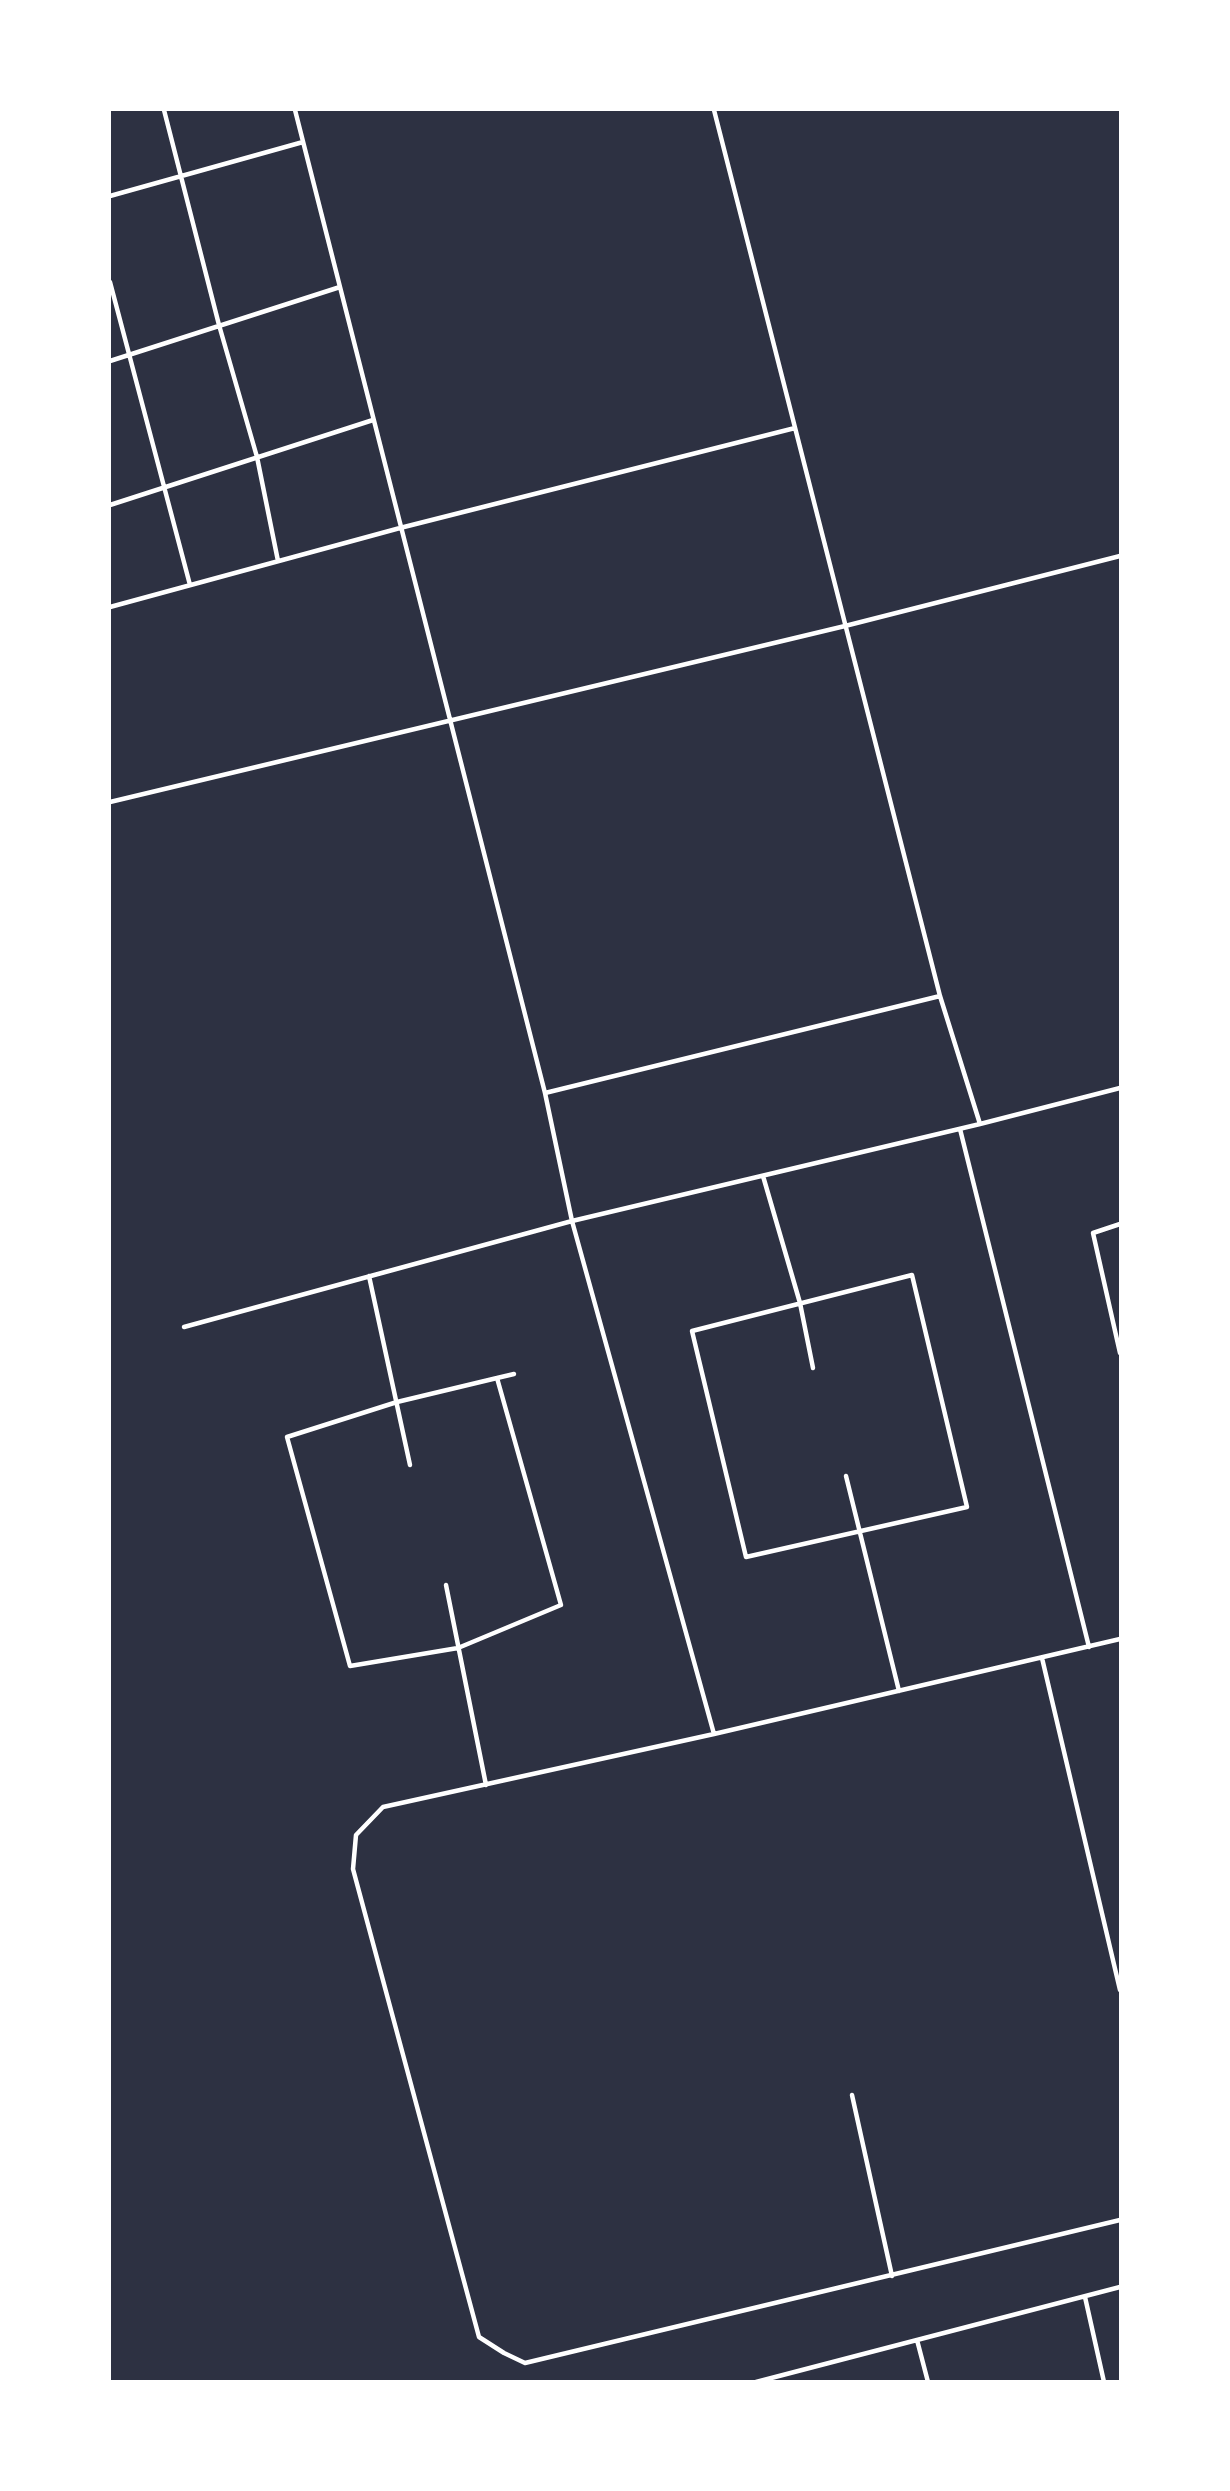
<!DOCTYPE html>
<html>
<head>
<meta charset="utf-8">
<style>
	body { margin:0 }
	#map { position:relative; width:1230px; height:2491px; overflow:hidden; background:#2d3142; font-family:Poppins,sans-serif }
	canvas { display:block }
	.frame { position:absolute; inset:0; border:111px solid #fff; pointer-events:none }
</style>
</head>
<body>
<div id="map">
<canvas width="1230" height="2491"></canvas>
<div class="frame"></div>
</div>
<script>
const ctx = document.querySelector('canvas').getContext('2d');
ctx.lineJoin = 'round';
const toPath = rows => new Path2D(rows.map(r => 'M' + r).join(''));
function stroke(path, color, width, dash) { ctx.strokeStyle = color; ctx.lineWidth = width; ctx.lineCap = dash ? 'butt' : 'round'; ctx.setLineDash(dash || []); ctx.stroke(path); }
const service = toPath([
	[164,110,219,325,257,457,278,561],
	[295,110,545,1093,572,1221,714,1734],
	[714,110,940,996,980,1124],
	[110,196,303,142],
	[110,282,190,585],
	[110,361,340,287],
	[110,505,373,420],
	[110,607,400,528,795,428],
	[110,802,845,626,1120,556],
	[545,1093,940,996],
	[960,1129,1089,1647],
	[763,1176,800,1303,813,1368],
	[1120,1224,1093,1233,1120,1353],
	[912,1275,967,1507,746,1557,692,1331,912,1275],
	[369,1276,410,1465],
	[184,1327,572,1221,980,1124,1120,1088],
	[497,1378,561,1605,458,1648,350,1666,287,1437,397,1402,497,1378,514,1374],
	[846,1476,899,1691],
	[446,1585,486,1785],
	[1120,1639,714,1734,383,1807,356,1835,353,1869,479,2337,504,2353,525,2363,1120,2220],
	[1042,1658,1120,1990],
	[852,2095,892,2276],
	[1085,2297,1104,2382],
	[917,2340,928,2382],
	[756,2382,1120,2287]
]);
stroke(service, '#fff', 4.5);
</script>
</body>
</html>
